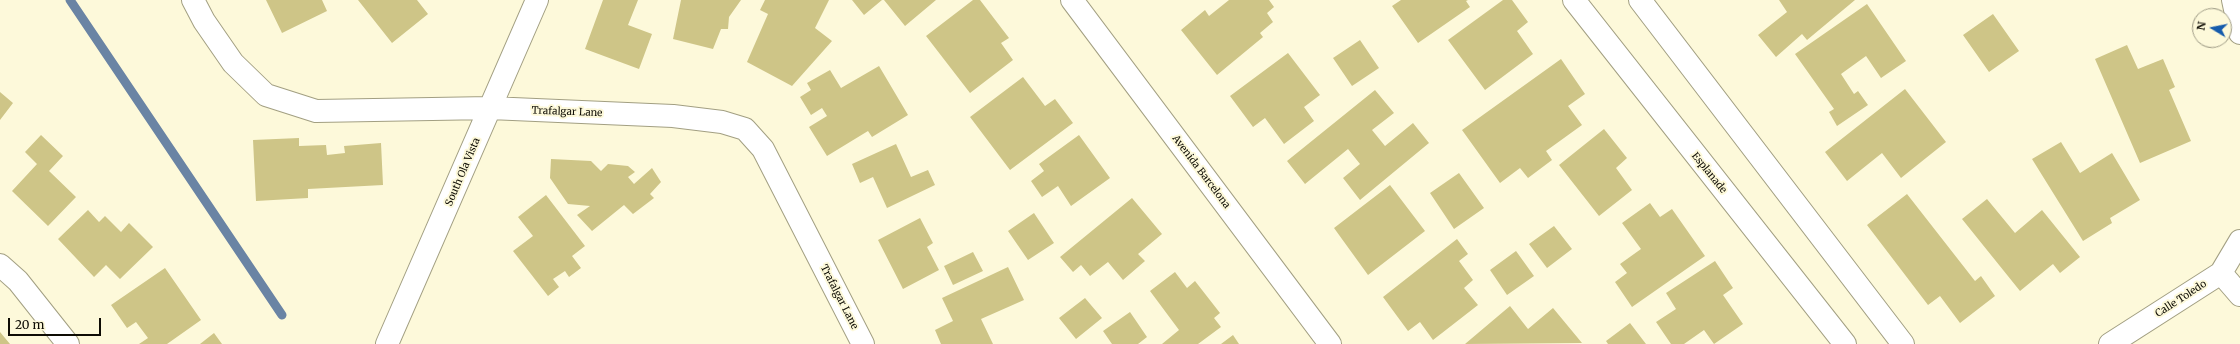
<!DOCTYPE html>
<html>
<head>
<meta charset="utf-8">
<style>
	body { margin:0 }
	#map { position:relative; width:2240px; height:344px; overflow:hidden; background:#fdf9da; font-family:Merriweather,serif }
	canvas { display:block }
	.north { position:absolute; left:2192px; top:8px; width:40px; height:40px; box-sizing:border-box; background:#fdf9da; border:1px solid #9d9a84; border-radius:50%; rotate:280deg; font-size:11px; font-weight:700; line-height:16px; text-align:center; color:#0e0c04 }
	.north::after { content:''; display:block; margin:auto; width:14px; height:18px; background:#165cac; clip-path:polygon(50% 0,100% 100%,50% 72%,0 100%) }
	.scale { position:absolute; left:8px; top:318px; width:93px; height:18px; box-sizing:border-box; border:2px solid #0e0c04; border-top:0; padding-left:5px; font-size:12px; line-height:14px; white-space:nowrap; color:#0e0c04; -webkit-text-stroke:3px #fdf9da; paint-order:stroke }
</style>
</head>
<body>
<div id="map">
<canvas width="2240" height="344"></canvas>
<div class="north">N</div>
<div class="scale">20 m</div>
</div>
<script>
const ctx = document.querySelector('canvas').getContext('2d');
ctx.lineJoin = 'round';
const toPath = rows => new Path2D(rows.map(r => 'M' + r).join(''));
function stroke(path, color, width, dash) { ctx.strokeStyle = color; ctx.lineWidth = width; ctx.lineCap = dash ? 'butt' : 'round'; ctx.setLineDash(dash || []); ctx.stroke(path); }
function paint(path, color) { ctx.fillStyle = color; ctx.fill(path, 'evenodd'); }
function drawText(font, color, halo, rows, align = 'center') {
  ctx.font = font + ' Merriweather,serif'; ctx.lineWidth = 4; ctx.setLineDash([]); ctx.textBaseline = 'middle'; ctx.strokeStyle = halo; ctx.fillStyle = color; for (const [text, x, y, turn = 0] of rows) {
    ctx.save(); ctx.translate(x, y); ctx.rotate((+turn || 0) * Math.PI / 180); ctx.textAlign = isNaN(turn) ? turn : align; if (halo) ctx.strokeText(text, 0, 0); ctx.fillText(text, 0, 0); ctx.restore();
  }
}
const stream = toPath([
	[70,0,282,315]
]);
const building = toPath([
	[266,0,322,0,327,11,282,33],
	[358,0,417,0,428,14,392,43],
	[603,0,638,0,628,25,652,34,639,69,585,49],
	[681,0,741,0,729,17,728,29,721,29,713,49,673,39],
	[765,0,829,0,815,28,832,41,792,86,747,62,768,14,760,10],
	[852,0,882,0,864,15],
	[884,0,936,0,905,26],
	[973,0,980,0,1009,38,1001,43,1013,60,970,93,926,36],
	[1229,0,1269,0,1274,7,1267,13,1273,22,1260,33,1263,37,1217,75,1181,30,1205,10,1209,16],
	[1401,0,1468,0,1466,1,1470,7,1418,43,1392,6],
	[1503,0,1512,0,1528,22,1517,31,1533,54,1485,90,1448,40],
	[1779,0,1855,0,1807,40,1802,34,1776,57,1758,35,1787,12],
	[1867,4,1906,61,1881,78,1866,56,1841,74,1854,94,1858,91,1868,105,1837,126,1829,112,1834,109,1795,54],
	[1993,14,2019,51,1989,72,1963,35],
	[1360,40,1379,68,1352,86,1333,58],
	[2127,45,2138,69,2163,59,2175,87,2169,90,2191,141,2140,163,2095,59],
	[1288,53,1320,95,1304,107,1314,121,1284,144,1265,118,1253,127,1230,96],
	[1561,59,1585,94,1568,106,1582,125,1546,151,1552,160,1528,178,1520,168,1500,183,1462,130],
	[879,66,908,115,872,137,868,131,827,156,809,127,827,116,822,108,811,115,800,97,811,90,807,83,830,70,841,88],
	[1023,77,1045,106,1055,99,1073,123,1010,170,970,117],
	[1905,89,1946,142,1901,178,1882,153,1847,181,1825,152],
	[1375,90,1394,113,1372,130,1385,146,1413,123,1429,143,1360,200,1343,178,1360,164,1348,149,1305,184,1287,161],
	[0,92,13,103,0,120],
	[1604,129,1627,158,1616,168,1632,190,1599,216,1559,165],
	[41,135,63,156,49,171,76,197,48,226,12,191,37,164,25,152],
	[1079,135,1110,178,1071,206,1058,186,1042,197,1031,181,1044,171,1039,164],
	[299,138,299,146,326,145,327,155,345,153,344,146,381,143,383,185,308,189,308,198,256,201,253,140],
	[2061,142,2080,173,2112,153,2140,200,2110,218,2112,223,2083,241,2032,159],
	[896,144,911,177,928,170,935,185,887,208,873,177,860,183,852,164],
	[551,159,591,161,601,171,608,164,628,166,635,172,628,177,634,184,652,168,661,182,650,194,654,198,633,214,624,205,592,231,577,215,590,206,568,204,550,178],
	[1459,173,1484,208,1454,229,1430,193],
	[1390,185,1425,231,1368,275,1334,228],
	[1907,194,1975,281,1981,276,1995,296,1960,323,1940,296,1928,305,1867,225],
	[546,195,585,246,572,256,581,268,569,277,565,271,553,279,559,287,548,296,513,251,533,236,518,217],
	[1132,198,1162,234,1138,254,1145,261,1123,280,1108,262,1090,276,1081,265,1073,272,1060,257],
	[1987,199,2015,233,2042,210,2080,257,2060,273,2053,264,2020,291,1962,219],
	[1650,203,1660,217,1672,209,1705,256,1632,307,1615,282,1627,273,1620,264,1641,249,1622,223],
	[88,210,99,222,105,216,121,232,129,223,153,247,120,279,106,265,94,277,58,239],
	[1034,213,1054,243,1028,260,1008,231],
	[920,218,933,243,927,247,939,270,903,289,878,240],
	[1554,226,1572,249,1547,268,1529,244],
	[1457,239,1468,254,1459,261,1473,280,1464,288,1478,305,1433,340,1420,322,1408,331,1383,297],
	[1516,251,1534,276,1507,295,1490,270],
	[973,252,983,271,953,285,944,266],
	[1715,261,1733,288,1723,295,1743,324,1714,344,1704,330,1684,344,1671,344,1656,322,1676,309,1666,293],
	[1008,267,1024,300,981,319,993,344,941,344,935,330,953,321,942,298],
	[165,268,201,320,167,344,139,344,148,338,136,322,127,328,111,305],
	[1175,272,1187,288,1195,281,1220,313,1214,318,1221,327,1198,344,1162,344,1179,330,1150,291],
	[1085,298,1102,318,1076,339,1059,318],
	[1510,306,1528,329,1553,308,1582,343,1465,344],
	[1130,312,1147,337,1138,344,1112,344,1103,331],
	[1630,323,1646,344,1608,344,1606,341],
	[0,332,10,344,0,344],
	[214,333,222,344,200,344],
	[1233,335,1239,344,1221,344]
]);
const minor = toPath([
	[193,0,204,21,233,63,266,95,316,111,490,108,673,116,722,122,745,129,763,149,863,344],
	[1072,0,1330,344],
	[1574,0,1845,344],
	[1640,0,1903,344],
	[2233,0,2240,33],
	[0,265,18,281,68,344],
	[2221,273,2240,295],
	[387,344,537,0],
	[2110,344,2221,273,2240,241]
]);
const streetNames = [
	["Trafalgar Lane",567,112,2],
	["South Ola Vista",463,172,-67],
	["Avenida Barcelona",1201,172,53],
	["Esplanade",1709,173,51],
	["Trafalgar Lane",839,297,63],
	["Calle Toledo",2181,299,-33]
];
stroke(stream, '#6a84a4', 9);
paint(building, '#cec587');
stroke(minor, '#a29f82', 24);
stroke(minor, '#fff', 22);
drawText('10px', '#0e0c04', '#fdf9da', streetNames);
</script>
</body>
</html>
